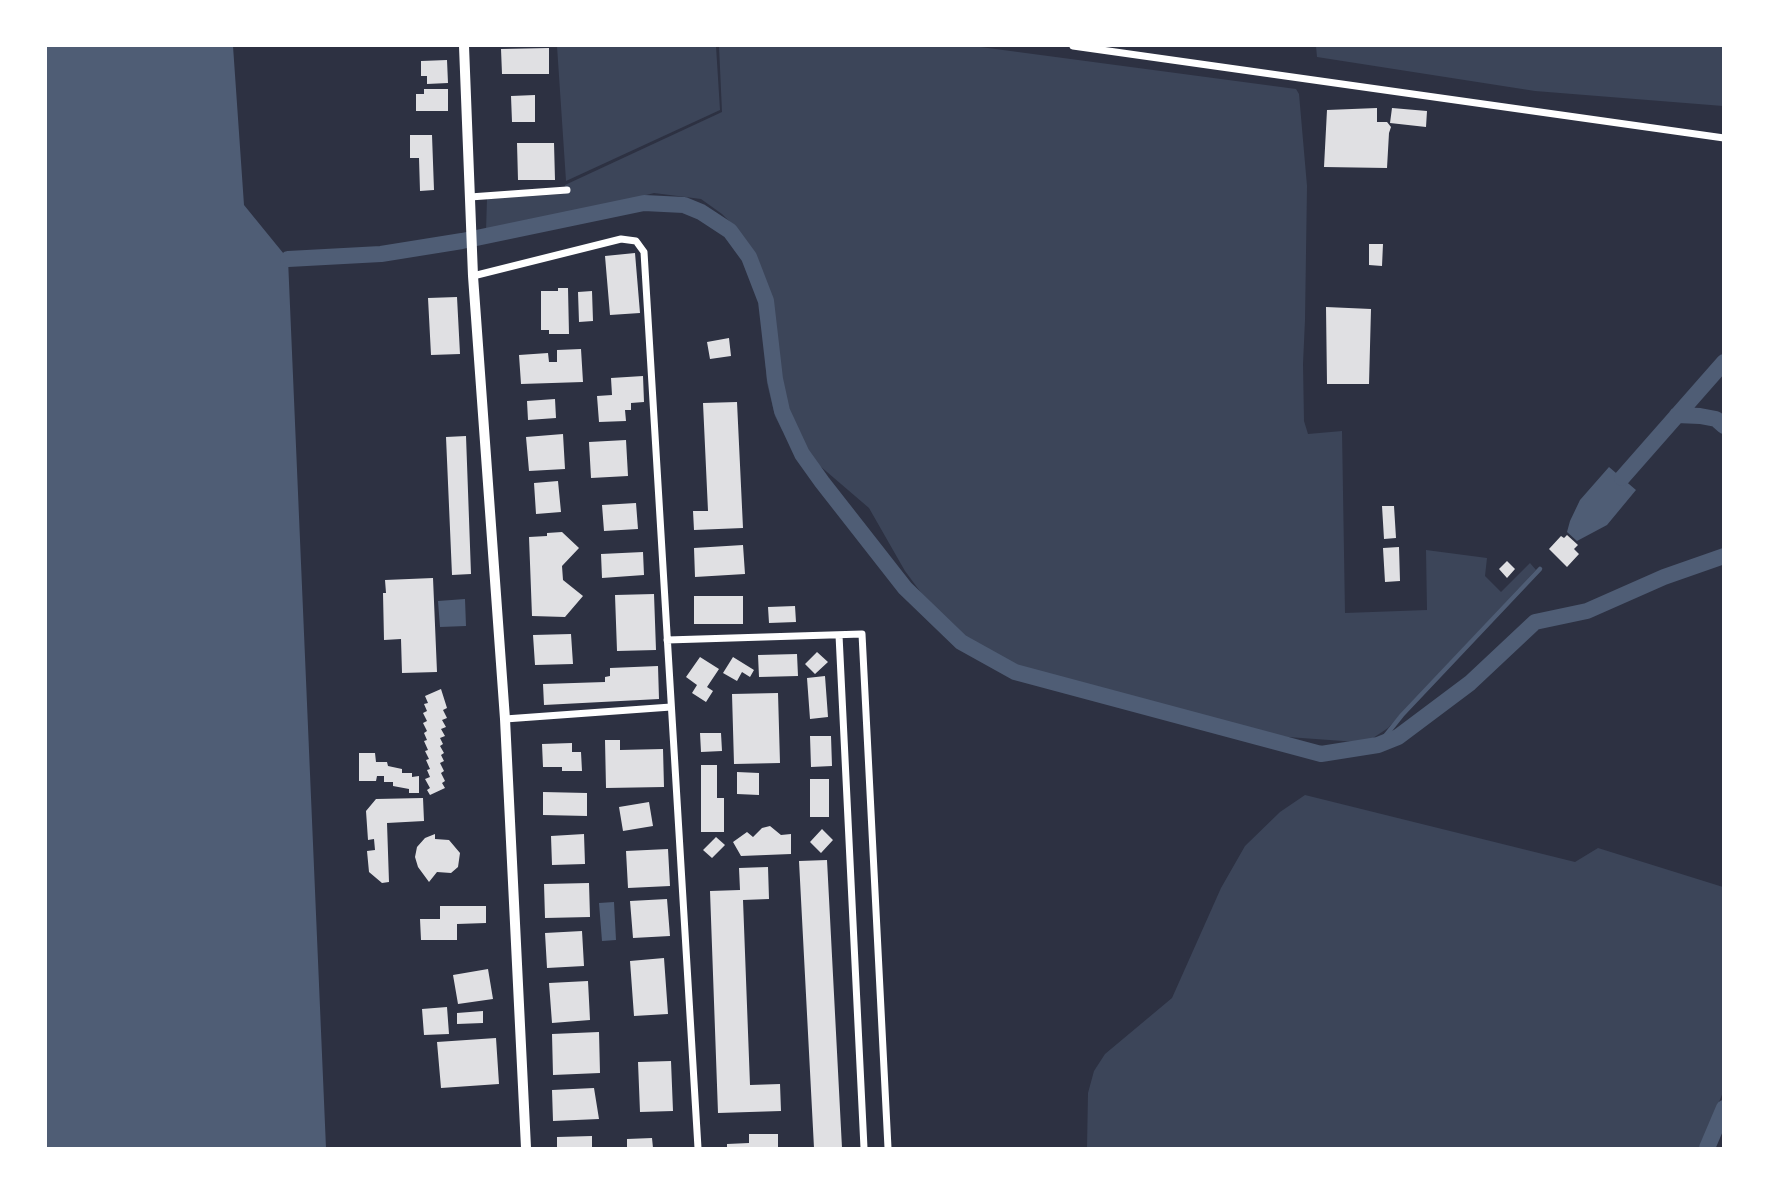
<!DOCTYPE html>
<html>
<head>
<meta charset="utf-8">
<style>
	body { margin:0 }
	#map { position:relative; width:1769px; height:1194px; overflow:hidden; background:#2d3142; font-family:Roboto,sans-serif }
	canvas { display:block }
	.frame { position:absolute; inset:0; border:47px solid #fff; pointer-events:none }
</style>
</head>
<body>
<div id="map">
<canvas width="1769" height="1194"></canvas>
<div class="frame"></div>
</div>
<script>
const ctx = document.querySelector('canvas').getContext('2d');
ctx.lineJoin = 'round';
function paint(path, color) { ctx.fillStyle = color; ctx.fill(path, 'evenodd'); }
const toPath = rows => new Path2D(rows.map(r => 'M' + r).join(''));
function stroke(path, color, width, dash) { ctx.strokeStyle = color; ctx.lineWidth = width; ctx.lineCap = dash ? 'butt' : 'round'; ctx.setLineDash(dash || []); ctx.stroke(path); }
const green = toPath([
	[557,46,716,46,720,110,566,181],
	[719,46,973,46,1296,89,1299,94,1307,186,1305,320,1303,364,1304,421,1308,434,1342,431,1345,613,1427,610,1426,550,1487,558,1485,576,1501,592,1530,563,1536,570,1388,728,1370,740,1357,742,1274,736,1240,729,1201,728,1145,714,1113,705,1059,680,1014,666,975,645,942,618,922,594,905,571,869,508,792,442,782,430,775,416,767,383,760,293,753,264,738,230,722,214,701,199,654,193,593,209,486,231,487,199,564,194,565,185,722,112],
	[1316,46,1723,46,1723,106,1535,91,1317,57],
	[1305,795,1575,862,1598,848,1723,887,1723,1092,1701,1148,1087,1148,1088,1093,1094,1071,1105,1054,1172,998,1221,888,1245,846,1280,812]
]);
const water = toPath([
	[46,46,233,46,244,205,288,259,326,1148,46,1148],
	[1609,467,1636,490,1607,525,1577,541,1567,532,1570,521,1580,500],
	[465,599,466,626,440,627,438,601],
	[614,902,616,940,602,941,599,903]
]);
const stream = toPath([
	[1378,745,1402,715,1540,569]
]);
const canal = toPath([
	[288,259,381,254,462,241,644,203,684,205,701,212,730,231,749,257,766,301,775,379,782,411,802,454,822,482,905,588,961,642,1015,672,1321,754,1378,745,1398,737,1470,683,1535,622,1587,611,1664,577,1724,556],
	[1677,415,1700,416,1716,419,1724,426],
	[1622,478,1724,362],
	[1707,1148,1724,1108]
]);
const building = toPath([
	[549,48,549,74,502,74,501,49],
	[447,60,448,83,427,84,427,76,421,76,421,61],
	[424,89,448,89,448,111,416,111,416,94,424,94],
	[535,95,535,122,512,122,511,96],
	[1377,108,1377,122,1387,122,1391,127,1389,133,1387,168,1324,167,1327,110],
	[1392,108,1427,111,1426,127,1390,123],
	[410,135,432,135,434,190,420,191,419,158,410,158],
	[517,143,554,143,555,180,518,180],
	[1369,244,1383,244,1382,266,1369,265],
	[635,253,640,313,610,315,605,256],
	[558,288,568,288,569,334,549,334,549,330,541,330,541,291,558,291],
	[592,291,593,321,579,322,578,292],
	[457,297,460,354,431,355,428,298],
	[1326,307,1371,309,1369,384,1327,384],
	[729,338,731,356,710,359,707,342],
	[581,349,583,382,521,384,519,355,548,353,549,362,557,362,557,350],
	[643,376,644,402,631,403,631,410,625,410,626,421,599,422,597,396,612,395,611,378],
	[555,399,556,418,528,420,527,401],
	[737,402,743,528,694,530,693,511,708,511,703,403],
	[563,434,565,469,529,471,526,437],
	[466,436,471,574,452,575,446,437],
	[626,440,628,476,591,478,589,442],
	[558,481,561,512,536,514,534,483],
	[636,503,638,529,604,531,602,505],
	[1382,506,1394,506,1396,538,1384,539],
	[562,532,579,548,562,566,563,580,583,596,565,617,532,616,529,537,547,536,547,533],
	[1567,535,1578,545,1574,549,1579,554,1567,567,1549,549,1561,536,1564,538],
	[743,545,745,574,695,577,694,548],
	[1399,547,1400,581,1385,582,1383,548],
	[643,552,644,575,602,578,601,554],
	[1507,561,1515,569,1507,578,1499,569],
	[433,578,437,672,402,673,401,639,384,640,383,593,386,593,385,580],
	[654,594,656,650,617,651,615,595],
	[694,596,743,596,743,624,694,624],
	[795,606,796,622,769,623,768,607],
	[571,634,573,664,535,665,533,635],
	[817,652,828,662,815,674,805,664],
	[797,654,798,676,759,677,758,655],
	[700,657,719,669,707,687,713,691,706,702,692,693,697,685,686,677],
	[733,657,754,670,750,677,742,672,737,681,723,673],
	[658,666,659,699,544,705,543,684,605,682,605,677,610,676,610,668],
	[825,676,828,717,810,719,807,678],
	[441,689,447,708,443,710,447,718,442,720,446,727,441,729,445,736,440,738,443,744,440,746,444,753,441,755,444,761,440,763,444,771,441,773,445,781,442,783,445,788,430,795,427,790,430,788,425,779,430,777,427,770,430,769,426,760,429,759,425,751,428,750,424,741,427,740,424,733,427,731,423,723,427,721,423,713,427,711,424,704,428,703,425,696],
	[778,693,780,763,734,764,732,694],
	[700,733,721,733,722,751,701,752],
	[810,736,831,736,832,766,811,767],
	[605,740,620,740,620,750,663,749,664,787,606,788],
	[572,743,572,752,581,752,582,771,562,771,562,767,543,767,542,744],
	[359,753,375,753,376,762,387,762,388,766,402,769,402,773,412,773,412,777,419,776,419,793,409,793,409,789,393,786,393,782,384,782,384,776,377,776,376,781,359,781],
	[701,765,717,765,717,798,724,798,724,832,701,832],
	[737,772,759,773,759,795,737,794],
	[810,779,829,779,829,817,810,817],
	[543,792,587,793,587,816,543,815],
	[423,798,424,821,387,823,389,882,382,883,369,872,367,851,375,850,374,839,368,840,366,811,376,799],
	[649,802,653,826,623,831,619,807],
	[770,826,781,835,791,834,791,854,741,856,733,842,747,832,753,837,762,828],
	[822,829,833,840,821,853,810,842],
	[435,834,435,839,449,840,460,853,458,867,451,873,437,872,429,882,418,867,415,857,417,847,425,838],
	[584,834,585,864,552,865,551,836],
	[716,837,725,845,712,858,703,850],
	[668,849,670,886,628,888,626,851],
	[827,860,842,1148,814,1148,799,861],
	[768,867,769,899,743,900,750,1085,780,1084,781,1111,718,1113,710,891,740,890,739,868],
	[589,883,590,917,545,918,544,884],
	[667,899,670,936,633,938,630,901],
	[440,906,486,906,486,923,457,924,457,940,421,940,420,919,440,919],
	[582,931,584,966,547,968,545,933],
	[664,958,668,1014,634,1016,630,961],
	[488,969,493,999,458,1004,453,975],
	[588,981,590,1020,552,1023,549,983],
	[447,1007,449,1034,424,1035,422,1009],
	[483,1011,483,1023,457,1024,457,1013],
	[599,1032,600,1073,553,1075,552,1034],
	[496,1038,499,1084,441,1088,437,1042],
	[671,1061,673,1111,640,1112,638,1062],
	[594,1088,599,1119,553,1121,552,1090],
	[749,1134,778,1134,778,1148,727,1148,727,1144,749,1143],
	[592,1136,592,1148,557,1148,557,1137],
	[652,1138,653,1148,627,1148,627,1139]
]);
const minor = toPath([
	[1073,46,1724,138],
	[470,197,567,190],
	[473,276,621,239,636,241,644,252,698,1148],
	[839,635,864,1148],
	[667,640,862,634,888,1148],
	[505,719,671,707]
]);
const secondary = toPath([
	[464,46,473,276,505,719,526,1148]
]);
paint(green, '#3c4559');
paint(water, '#4f5d75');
stroke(stream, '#4f5d75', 4.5);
stroke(canal, '#4f5d75', 16);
paint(building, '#e0e0e3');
stroke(minor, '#fff', 7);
stroke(secondary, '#fff', 10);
</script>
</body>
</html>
